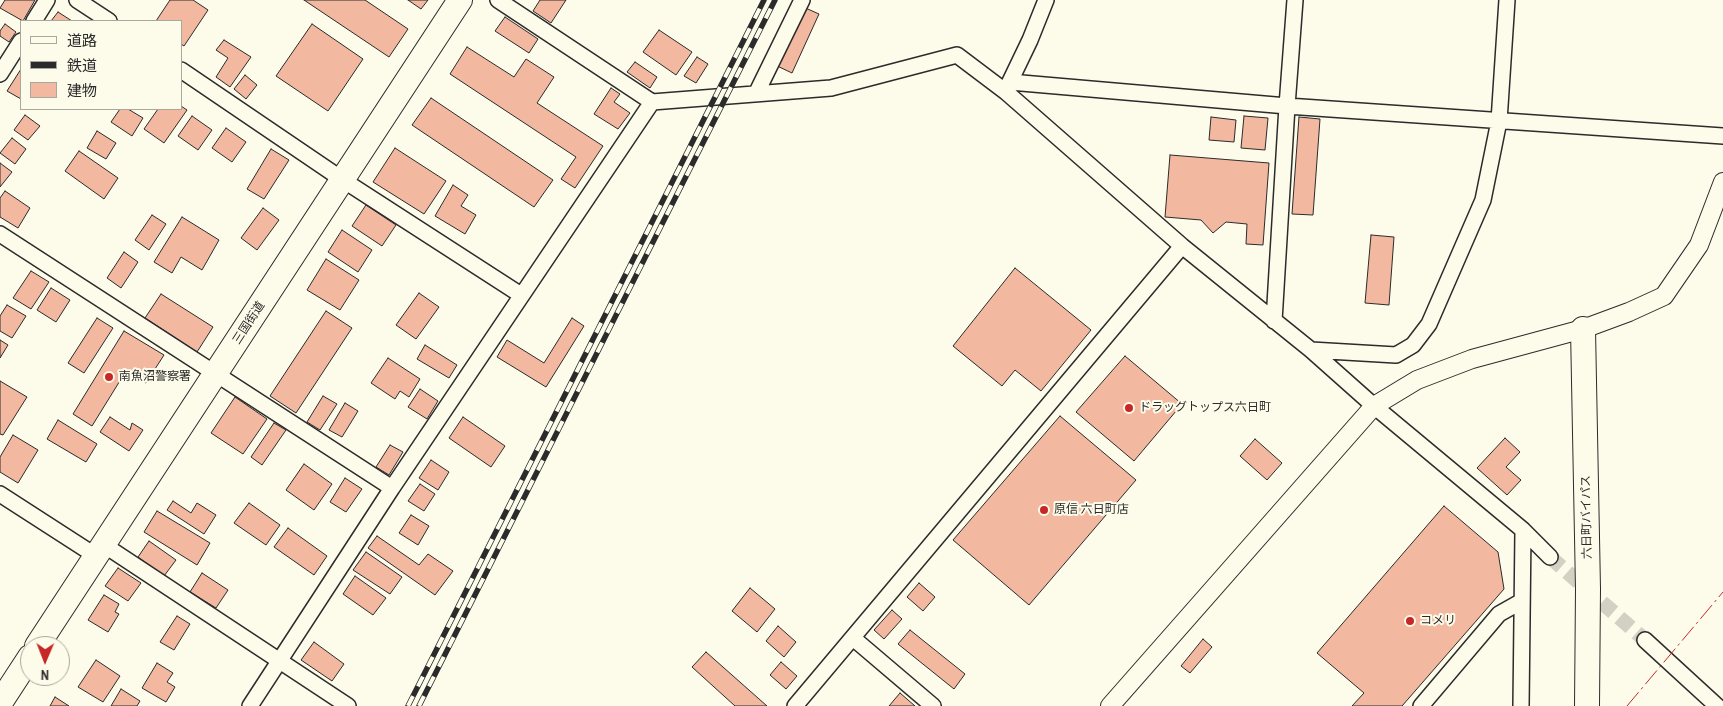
<!DOCTYPE html>
<meta charset="utf-8">
<style>
body{margin:0}
#map{position:relative;width:1723px;height:706px;overflow:hidden;background:#fdfbea;font-family:"Archivo Narrow","Noto Sans JP",sans-serif}
canvas{display:block}
.legend{position:absolute;left:20px;top:20px;width:162px;height:90px;box-sizing:border-box;background:#fdfbea;border:1px solid #a9a89e;margin:0;padding:6px 9px;list-style:none;font-size:15px;color:#2b2b2b}
.legend li{display:flex;align-items:center;gap:10px;height:25px}
.legend b{width:25px;border:1px solid #a9a89e}
.north{position:absolute;left:20px;top:636px;width:50px;height:50px;box-sizing:border-box;background:#fdfbea;border:1px solid #a9a89e;border-radius:50%;rotate:181deg;font-size:14px;font-weight:700;line-height:20px;text-align:center;color:#2b2b2b}
.north::after{content:'';display:block;margin:auto;width:18px;height:22px;background:#c62828;clip-path:polygon(50% 0,100% 100%,50% 72%,0 100%)}
</style>
<div id="map">
<canvas width="1723" height="706"></canvas>
<ul class="legend">
<li><b style="height:6px;background:#fdfbea"></b>道路</li>
<li><b style="height:6px;background:#2b2b2b"></b>鉄道</li>
<li><b style="height:14px;background:#f2b8a0"></b>建物</li>
</ul>
<div class="north">N</div>
</div>
<script>
const ctx = document.querySelector('canvas').getContext('2d');
ctx.lineJoin = 'round';
function paint(path, color) { ctx.fillStyle = color; ctx.fill(path, 'evenodd'); }
const toPath = rows => new Path2D(rows.map(r => 'M' + r).join(''));
function strokePath(path, color, width, dash) { ctx.strokeStyle = color; ctx.lineWidth = width; ctx.lineCap = dash ? 'butt' : 'round'; ctx.setLineDash(dash || []); ctx.stroke(path); }
function drawText(font, color, halo, rows, align = 'center') {
  ctx.font = font + ' "Archivo Narrow","Noto Sans JP",sans-serif'; ctx.lineWidth = 4; ctx.setLineDash([]); ctx.textBaseline = 'middle'; ctx.strokeStyle = halo; ctx.fillStyle = color; for (const [text, x, y, turn = 0] of rows) {
    ctx.save(); ctx.translate(x, y); ctx.rotate((+turn || 0) * Math.PI / 180); ctx.textAlign = isNaN(turn) ? turn : align; if (halo) ctx.strokeText(text, 0, 0); ctx.fillText(text, 0, 0); ctx.restore();
  }
}
const building = toPath([
 [5,0,35,0,23,21,0,8,5,0],
 [170,0,193,0,208,10,184,46,181,44,181,21,156,21,170,0],
 [304,0,365,0,408,29,389,57,304,0],
 [408,0,428,0,421,9,408,0],
 [540,0,566,0,551,23,533,11,540,0],
 [801,6,819,14,792,73,773,64,801,6],
 [58,12,72,21,51,21,58,12],
 [505,17,538,39,529,53,495,31,505,17],
 [5,24,16,32,9,42,0,36,0,31,5,24],
 [312,24,363,59,328,111,276,76,312,24],
 [659,30,692,52,676,75,643,52,659,30],
 [224,40,251,57,230,87,216,77,228,58,216,50,224,40],
 [467,47,514,77,526,59,554,77,537,103,603,146,575,188,561,179,576,157,450,74,467,47],
 [697,57,708,64,696,83,684,76,697,57],
 [635,62,657,77,650,88,627,72,635,62],
 [21,69,21,99,7,91,21,69],
 [245,75,257,85,246,99,234,89,245,75],
 [611,88,620,94,614,102,630,113,618,129,594,114,611,88],
 [431,98,553,180,534,207,412,125,431,98],
 [181,106,187,110,164,143,144,129,158,109,181,109,181,106],
 [120,109,128,109,143,118,132,136,111,122,120,109],
 [25,115,40,126,28,140,14,130,25,115],
 [192,116,212,130,198,150,178,136,192,116],
 [1244,116,1268,118,1265,150,1241,148,1244,116],
 [1211,117,1236,120,1234,142,1209,140,1211,117],
 [1299,117,1320,119,1313,215,1292,214,1299,117],
 [226,128,246,142,232,162,212,148,226,128],
 [97,131,116,143,106,159,87,148,97,131],
 [12,138,26,149,15,164,0,153,12,138],
 [395,148,446,181,424,214,373,182,395,148],
 [271,149,289,160,264,199,247,189,271,149],
 [79,151,118,178,104,199,65,171,79,151],
 [1170,155,1269,163,1263,245,1246,244,1247,224,1226,222,1213,233,1201,220,1165,217,1170,155],
 [0,163,12,172,0,187,0,163],
 [453,185,468,195,461,206,476,215,465,234,435,216,453,185],
 [5,191,30,208,18,228,0,217,0,198,5,191],
 [366,205,396,225,382,246,352,226,366,205],
 [263,208,279,220,257,250,241,238,263,208],
 [152,215,166,224,149,250,135,240,152,215],
 [182,217,219,240,202,270,181,257,172,273,154,262,182,217],
 [342,230,372,250,358,272,328,252,342,230],
 [1371,235,1394,237,1389,305,1365,303,1371,235],
 [124,252,138,262,121,288,107,278,124,252],
 [326,259,359,280,340,310,307,290,326,259],
 [1015,268,1091,330,1041,391,1015,370,1002,386,953,346,1015,268],
 [31,271,49,282,31,309,13,298,31,271],
 [51,288,70,300,56,322,37,310,51,288],
 [419,293,439,307,416,339,396,325,419,293],
 [161,294,213,327,197,352,145,318,161,294],
 [7,305,26,316,12,338,0,331,0,316,7,305],
 [326,311,352,328,296,413,270,396,326,311],
 [97,318,113,328,84,373,68,363,97,318],
 [572,318,584,326,546,387,497,357,507,340,544,363,572,318],
 [124,331,164,355,146,383,126,371,92,426,73,414,124,331],
 [0,340,8,345,0,358,0,340],
 [425,345,457,365,449,378,417,359,425,345],
 [1125,356,1182,404,1134,461,1076,412,1125,356],
 [388,358,420,379,409,397,400,391,395,399,371,383,388,358],
 [0,381,27,397,3,435,0,434,0,381],
 [420,389,438,401,427,419,408,407,420,389],
 [323,396,337,404,320,430,307,422,323,396],
 [235,397,267,419,243,454,211,433,235,397],
 [345,403,358,411,342,437,329,430,345,403],
 [1060,416,1136,480,1029,605,953,540,1060,416],
 [110,417,130,430,132,423,143,430,129,451,100,432,110,417],
 [463,417,505,446,491,467,449,438,463,417],
 [58,420,97,444,86,462,47,439,58,420],
 [274,423,286,430,262,465,251,457,274,423],
 [13,435,38,450,18,483,0,472,0,457,13,435],
 [1505,438,1520,452,1506,467,1521,480,1507,495,1477,468,1505,438],
 [1255,439,1282,463,1267,480,1240,456,1255,439],
 [390,445,403,452,389,475,376,467,390,445],
 [431,460,449,472,438,490,419,478,431,460],
 [304,464,332,484,314,510,286,490,304,464],
 [345,478,362,489,346,512,330,502,345,478],
 [420,484,435,494,424,511,408,501,420,484],
 [173,501,191,513,197,503,216,515,204,534,167,510,173,501],
 [249,503,280,525,266,545,234,523,249,503],
 [1444,506,1498,552,1504,589,1402,706,1352,706,1364,693,1317,653,1444,506],
 [157,511,210,543,197,565,144,532,157,511],
 [411,515,429,526,418,545,399,533,411,515],
 [288,528,327,556,314,575,274,547,288,528],
 [377,536,419,565,428,554,453,571,435,595,368,548,377,536],
 [149,541,176,560,164,576,138,557,149,541],
 [366,552,402,577,390,594,353,570,366,552],
 [118,568,141,583,128,601,105,586,118,568],
 [202,573,228,590,216,608,190,592,202,573],
 [355,576,386,598,373,615,343,594,355,576],
 [919,583,935,597,923,611,907,597,919,583],
 [750,588,775,609,757,632,732,611,750,588],
 [104,595,119,604,115,612,119,614,108,632,88,620,104,595],
 [892,610,902,619,884,639,874,630,892,610],
 [177,616,190,624,174,650,160,642,177,616],
 [778,626,796,642,784,657,766,641,778,626],
 [910,630,965,674,954,689,898,644,910,630],
 [1203,639,1212,647,1190,673,1181,666,1203,639],
 [314,642,344,664,332,681,301,660,314,642],
 [706,652,767,706,735,706,692,667,706,652],
 [96,660,120,676,103,702,78,687,96,660],
 [781,662,797,676,786,689,770,675,781,662],
 [157,663,173,673,167,682,175,687,166,702,142,688,157,663],
 [121,689,140,701,137,706,111,706,121,689],
 [900,693,915,706,889,706,900,693],
 [55,697,69,706,50,706,55,697]
]);
const minorTunnel = toPath([
 [1550,557,1645,640]
]);
const minor = toPath([
 [77,0,109,21],
 [498,0,652,102,831,88,957,55,1006,92,1182,246,1311,350,1374,406,1523,530,1550,557],
 [34,21,47,0],
 [181,70,343,180,521,295],
 [0,74,21,41],
 [1010,82,1287,106,1723,136],
 [1006,90,1030,40,1046,0],
 [756,94,802,0],
 [0,234,392,488,250,706],
 [1274,321,1287,106,1295,0],
 [1311,350,1396,355,1413,345,1429,324,1483,200,1499,121,1507,0],
 [392,488,652,102],
 [0,494,96,556],
 [104,545,348,706],
 [853,638,933,706],
 [1645,640,1717,706],
 [795,706,1182,246],
 [1421,706,1499,614,1522,601],
 [1521,706,1523,530]
]);
const tertiary = toPath([
 [1110,706,1374,406,1417,380,1472,359,1583,329,1629,312,1664,296,1699,245,1723,182]
]);
const trunk = toPath([
 [1583,329,1588,589,1587,706],
 [37,646,460,0],
 [0,703,30,657]
]);
const rail = toPath([
 [408,706,764,0],
 [419,706,775,0]
]);
const power = toPath([
 [1627,706,1723,592]
]);
const markers = [
 [109,377,5,"#c62828"],
 [1129,408,5,"#c62828"],
 [1044,510,5,"#c62828"],
 [1410,621,5,"#c62828"]
];
const streetNames = [
 ["三国街道",249,323,-57],
 ["六日町バイパス",1587,517,-91]
];
const poiNames = [
 ["南魚沼警察署",119,377],
 ["ドラッグトップス六日町",1139,408],
 ["原信 六日町店",1054,510],
 ["コメリ",1420,621]
];
paint(building, '#f2b8a0');
strokePath(building, '#2b2b2b', 1);
strokePath(minorTunnel, '#d3d1c4', 15, [15, 8]);
strokePath(minor, '#2b2b2b', 18);
strokePath(tertiary, '#2b2b2b', 20);
strokePath(trunk, '#2b2b2b', 26);
strokePath(minor, '#fdfbea', 15);
strokePath(tertiary, '#fdfbea', 18);
strokePath(trunk, '#fdfbea', 24);
strokePath(rail, '#2b2b2b', 5.5);
strokePath(rail, '#fdfbea', 4, [11]);
strokePath(power, '#c62828', 1, [18, 4, 2.5, 4]);
for (const [x, y, r, color] of markers) { const dot = new Path2D(); dot.arc(x, y, r, 0, 2 * Math.PI); ctx.fillStyle = color; ctx.fill(dot); strokePath(dot, '#fdfbea', 2); }
drawText('12px', '#2b2b2b', '#fdfbea', streetNames);
drawText('12px', '#2b2b2b', '#fdfbea', poiNames, 'left');
</script>
